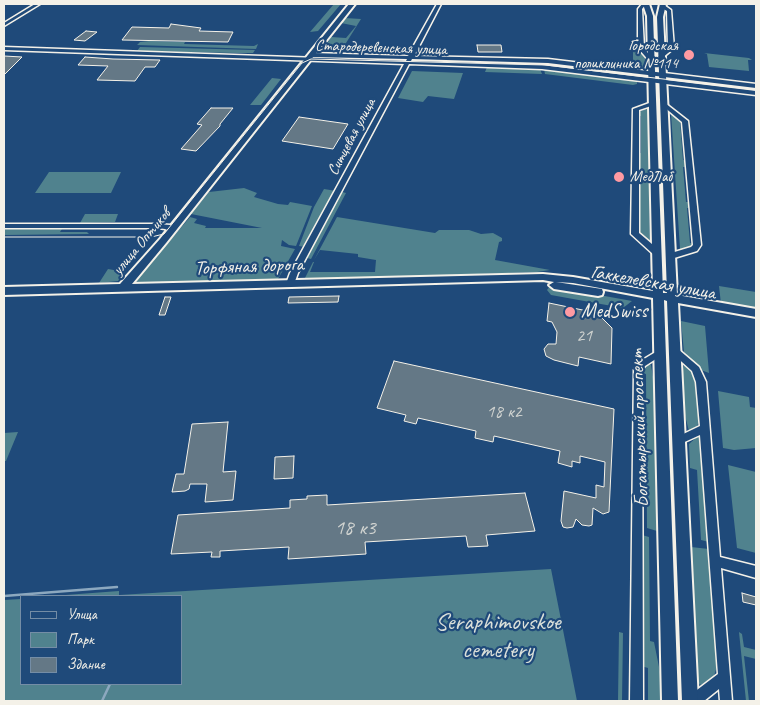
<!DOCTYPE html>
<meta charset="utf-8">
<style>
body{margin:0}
#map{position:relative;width:760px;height:705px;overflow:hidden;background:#1f4a7a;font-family:Caveat,sans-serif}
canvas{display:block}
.frame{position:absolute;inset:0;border:5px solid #f4f1e8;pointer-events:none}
.legend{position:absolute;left:20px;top:595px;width:162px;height:90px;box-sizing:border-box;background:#1f4a7a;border:1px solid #748da6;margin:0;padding:6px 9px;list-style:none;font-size:15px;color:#f4f1e8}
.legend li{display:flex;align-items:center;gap:10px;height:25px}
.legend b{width:25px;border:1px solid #748da6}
</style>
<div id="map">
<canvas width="760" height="705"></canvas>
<div class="frame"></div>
<ul class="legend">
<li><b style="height:6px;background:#1f4a7a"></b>Улица</li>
<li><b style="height:14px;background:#50828e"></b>Парк</li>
<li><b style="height:14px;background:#647886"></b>Здание</li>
</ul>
</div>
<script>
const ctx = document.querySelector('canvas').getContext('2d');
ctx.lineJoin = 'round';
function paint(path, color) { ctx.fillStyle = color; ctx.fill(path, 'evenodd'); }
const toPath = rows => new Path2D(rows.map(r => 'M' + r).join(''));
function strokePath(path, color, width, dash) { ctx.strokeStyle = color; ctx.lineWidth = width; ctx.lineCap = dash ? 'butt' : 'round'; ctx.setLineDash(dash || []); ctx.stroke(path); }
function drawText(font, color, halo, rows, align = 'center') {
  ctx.font = font + ' Caveat,sans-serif'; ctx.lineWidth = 4.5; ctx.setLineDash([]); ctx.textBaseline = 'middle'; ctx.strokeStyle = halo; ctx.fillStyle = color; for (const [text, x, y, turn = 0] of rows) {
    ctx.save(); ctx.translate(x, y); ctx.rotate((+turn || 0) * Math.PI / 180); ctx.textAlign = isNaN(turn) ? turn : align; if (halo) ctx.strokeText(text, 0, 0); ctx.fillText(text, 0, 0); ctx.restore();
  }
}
const green = toPath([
 [334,4,341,4,318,31,310,32],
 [345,18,361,19,341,51,323,51,331,37,346,38,356,26,341,23],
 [633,40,637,40,638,47,645,56,646,68,633,66],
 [149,41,185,42,184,44,254,46,258,44,256,49,137,45,140,42],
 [140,47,255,50,253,53,236,53,137,51],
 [704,53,749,58,752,60,748,60,749,71,709,67,707,54],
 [487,67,540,69,542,74,485,72],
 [544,69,637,80,637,84,633,85,545,74],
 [412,71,463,73,454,99,428,96,423,102,398,98],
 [272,78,281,79,261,105,250,105],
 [646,109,648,110,650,240,648,241,639,235,637,229,640,229,640,204,637,203,637,194,640,194,640,160,638,159,638,153,641,153,641,116,638,116,639,112],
 [671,113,683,121,680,121,683,160,687,161,687,167,683,167,686,202,690,202,691,208,687,208,690,243,695,244,694,246,683,250,680,249],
 [49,172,121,172,111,193,35,193],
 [244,188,257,193,254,197,278,204,288,205,290,202,312,206,296,246,289,245,282,240,281,246,295,249,278,279,137,283,137,279,190,217,197,219,194,223,206,226,205,228,262,228,191,214,209,192],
 [324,189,336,191,305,247,299,246,314,207],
 [342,192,346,193,311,259,307,258],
 [85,214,118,214,115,222,80,223],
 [337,217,435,233,439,230,469,230,481,234,493,233,502,238,502,241,499,242,495,260,550,270,537,272,304,280,313,262,314,262,310,272,375,272,376,260,358,257,358,254,320,250,314,260],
 [4,229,62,229,60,232,87,232,89,234,4,235],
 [108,269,125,272,118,281,99,283],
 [550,286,632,301,623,308,551,295,547,290],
 [719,286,756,292,756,310,721,304],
 [681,321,705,326,709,373,701,370,684,352],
 [684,363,696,374,700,420,697,426,689,431,683,408,681,386],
 [649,364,651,365,655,389,657,531,647,528,646,374,641,373,643,368],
 [718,391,749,397,750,407,756,408,756,448,734,450,723,448],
 [18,432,6,461,4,461,4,433],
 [698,436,701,437,709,542,701,540,697,470,690,468,689,444],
 [728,465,756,472,756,553,737,548],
 [642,535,649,537,650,641,654,642,660,672,661,701,648,701,648,668,641,666],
 [691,547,709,549,718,663,714,676,701,685,698,683],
 [551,569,577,701,4,701,4,600,21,599,21,684,181,684,181,596,52,596,119,591,119,595],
 [619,632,623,633,622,701,618,701],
 [739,632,742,634,744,647,756,650,756,659,744,656,749,701,746,701]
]);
const stream = toPath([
 [4,596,117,587],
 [102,701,110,684]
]);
const building = toPath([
 [171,24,201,28,199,31,233,32,228,42,122,40,132,27,169,28,171,24],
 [86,31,97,32,85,41,74,40,86,31],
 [477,45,501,45,502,52,478,52,477,45],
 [4,56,22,57,4,75,4,56],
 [85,57,113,59,160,60,155,67,145,67,135,81,97,80,108,66,78,65,85,57],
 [211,108,233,108,220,124,220,126,196,151,181,149,202,125,197,124,211,108],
 [299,117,348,124,333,149,282,141,299,117],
 [339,296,338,302,288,303,289,297,339,296],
 [165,297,171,297,165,315,159,315,165,297],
 [549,303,597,313,612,328,611,364,579,357,578,366,554,360,546,356,544,349,548,344,556,344,557,332,552,322,547,321,549,303],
 [394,361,614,409,609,512,603,514,593,508,592,525,589,526,582,525,576,519,573,527,567,528,563,527,561,521,564,491,596,498,596,485,604,487,605,462,580,456,580,463,572,461,572,467,558,463,560,451,494,436,493,442,475,438,476,431,418,418,416,424,404,421,406,415,377,408,394,361],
 [228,422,223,472,236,471,233,500,205,502,207,484,190,484,189,489,185,491,172,492,176,474,184,474,192,424,228,422],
 [294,456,293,478,274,479,275,457,294,456],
 [525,493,535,531,486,535,488,546,468,547,466,536,365,542,366,554,288,559,289,547,220,551,220,557,211,557,212,552,171,554,178,515,290,508,290,500,307,499,307,496,327,495,327,505,525,493],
 [742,593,756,597,756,605,743,602,742,593]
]);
const minor = toPath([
 [35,4,40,4,4,26,4,23,35,4],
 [437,4,441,4,414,56,548,59,756,84,756,88,548,63,412,59,411,61,542,65,756,91,756,95,542,69,409,64,298,273,294,284,290,287,286,284,290,273,404,64,4,50,4,47,406,61,407,59,313,57,310,55,313,53,408,56,437,4],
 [642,4,646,4,642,9,644,48,654,61,651,63,638,48,638,9,642,4],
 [660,5,664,5,671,10,674,48,661,59,658,57,668,48,667,11,660,7,660,5],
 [652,102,654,103,654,105,639,110,639,233,659,250,660,252,656,254,653,254,631,234,633,109,652,102],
 [665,103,688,121,701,245,697,251,671,259,667,256,668,254,691,247,693,245,682,122,663,106,663,104,665,103],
 [4,224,158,224,170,225,176,230,172,232,165,229,158,228,4,228,4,224],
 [675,348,678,349,699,367,706,382,720,557,756,566,756,578,721,568,732,701,720,701,719,689,704,701,687,701,689,696,718,674,700,435,678,445,675,444,673,441,675,438,700,426,696,382,692,371,672,353,671,351,672,349,675,348],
 [659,350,662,351,663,353,662,355,645,366,642,370,643,701,630,701,634,370,639,362,659,350]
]);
const major = toPath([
 [349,4,355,4,166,243,132,284,543,274,573,277,653,291,647,16,643,4,649,4,653,16,663,293,667,293,657,17,660,4,666,4,663,17,677,295,756,309,756,317,678,303,698,701,682,701,667,301,664,300,678,701,662,701,653,298,573,283,556,282,602,289,603,292,602,295,598,296,554,289,549,285,554,282,543,280,4,295,4,287,120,284,160,239,349,4]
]);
const tram = toPath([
 [4,237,151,237,164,234,302,63,311,59,545,65,756,90]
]);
const markers = [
 [689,55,6,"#ff9aa2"],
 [619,177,6,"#ff9aa2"],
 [570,312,6,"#ff9aa2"]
];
const farPoinames = [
 ["Городская",678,46],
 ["поликлиника №114",678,64],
 ["МедЛаб",630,177,"left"]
];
const farStreetnames = [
 ["Стародеревенская улица",381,48,2],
 ["Ситцевая улица",352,137,-62],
 ["улица Оптиков",142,242,-50]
];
const numberNames = [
 ["21",584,336],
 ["18 к2",504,412]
];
const streetNames = [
 ["Торфяная дорога",249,267,-2],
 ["Гаккелевская улица",653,283,10],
 ["Богатырский проспект",640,428,-92]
];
const poiNames = [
 ["MedSwiss",581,312]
];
const nearNumbernames = [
 ["18 к3",355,528]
];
const nearParknames = [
 ["Seraphimovskoe",498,623],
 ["cemetery",498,651]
];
paint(green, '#50828e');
strokePath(stream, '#8ca8bf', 2.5);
paint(building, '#647886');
strokePath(building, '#f4f1e8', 1);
strokePath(minor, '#f4f1e8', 3);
strokePath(major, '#f4f1e8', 4);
paint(minor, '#1f4a7a');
paint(major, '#1f4a7a');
strokePath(tram, '#f4f1e8', 1);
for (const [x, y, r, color] of markers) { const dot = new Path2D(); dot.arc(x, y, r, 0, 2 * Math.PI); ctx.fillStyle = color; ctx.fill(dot); strokePath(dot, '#1f4a7a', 2); }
drawText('16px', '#f4f1e8', '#1f4a7a', farPoinames, 'right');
drawText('16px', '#f4f1e8', '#1f4a7a', farStreetnames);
drawText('18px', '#d0d3d0', null, numberNames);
drawText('20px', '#f4f1e8', '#1f4a7a', streetNames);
drawText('20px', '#f4f1e8', '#1f4a7a', poiNames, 'left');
drawText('21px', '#d0d3d0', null, nearNumbernames);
drawText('24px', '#dbe0da', '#1f4a7a', nearParknames);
</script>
